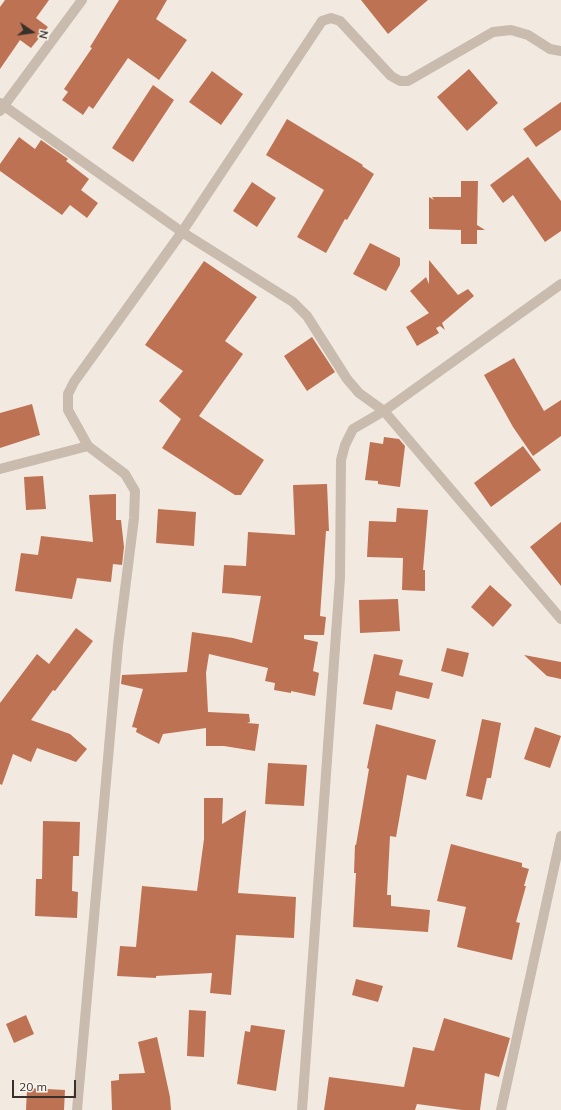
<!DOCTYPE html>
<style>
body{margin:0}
#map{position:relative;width:561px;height:1110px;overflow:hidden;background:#f2eae1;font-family:Mulish,sans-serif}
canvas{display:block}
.north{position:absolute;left:12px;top:12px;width:40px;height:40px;-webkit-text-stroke:3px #f9f4ed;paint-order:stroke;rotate:103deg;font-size:11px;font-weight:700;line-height:16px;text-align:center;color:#38302b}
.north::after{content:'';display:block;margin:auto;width:14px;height:18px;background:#38302b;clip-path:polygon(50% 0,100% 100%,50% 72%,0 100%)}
.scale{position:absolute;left:12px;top:1080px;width:64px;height:18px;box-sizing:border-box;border:2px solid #38302b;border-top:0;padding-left:5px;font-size:12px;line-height:14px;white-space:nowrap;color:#38302b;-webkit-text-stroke:3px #f9f4ed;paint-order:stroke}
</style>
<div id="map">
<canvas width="561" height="1110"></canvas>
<div class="north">N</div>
<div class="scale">20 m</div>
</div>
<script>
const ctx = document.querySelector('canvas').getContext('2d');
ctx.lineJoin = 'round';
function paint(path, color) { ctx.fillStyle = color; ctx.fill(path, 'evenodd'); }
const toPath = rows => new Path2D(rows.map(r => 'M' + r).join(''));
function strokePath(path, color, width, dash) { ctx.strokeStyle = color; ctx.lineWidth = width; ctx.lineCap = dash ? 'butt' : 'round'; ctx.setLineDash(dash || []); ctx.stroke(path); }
const building = toPath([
 [5,0,49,0,36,18,48,27,31,48,20,40,0,69,0,7],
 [119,0,167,0,156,19,187,40,159,80,128,58,93,109,89,106,83,115,62,100,68,92,64,89,92,48,90,47],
 [361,0,428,0,388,34],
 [469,69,498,103,467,131,437,97],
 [212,71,243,94,221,125,189,102],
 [153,85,174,100,133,162,112,148],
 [561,102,561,130,536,147,523,129],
 [287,119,363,165,362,166,374,174,347,220,345,219,326,253,297,237,324,190,266,155],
 [19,137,35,149,41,140,68,159,66,161,89,179,81,190,98,203,87,218,70,205,62,215,0,171,0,164],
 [528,157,561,201,561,231,545,242,513,195,503,203,490,185],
 [461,181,478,181,477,225,485,230,477,230,477,244,461,244,461,230,429,229,429,197,434,200,432,197,461,197],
 [252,182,276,198,257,227,233,211],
 [370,243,400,258,400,265,386,291,353,274],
 [429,260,458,295,468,289,474,296,442,323,445,330,440,326,436,328,439,333,417,346,406,327,429,313,410,291,426,277,429,284],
 [204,261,257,297,225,341,243,354,199,416,264,460,241,495,235,495,162,448,181,419,159,401,183,371,145,345],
 [312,337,335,372,307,391,284,356],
 [514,358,544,411,561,400,561,436,533,456,513,427,484,375],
 [32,404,40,435,0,448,0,413],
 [384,437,399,439,405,446,400,487,378,484,378,481,365,480,370,442,383,444],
 [523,446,541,470,491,507,474,483],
 [43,476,46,509,26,510,24,477],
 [327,484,329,531,326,531,320,616,326,617,324,635,304,635,304,639,318,642,313,671,319,673,315,696,291,691,291,693,274,690,275,683,265,681,268,668,209,654,206,673,208,712,249,714,250,722,247,723,259,724,255,751,224,746,206,746,206,728,163,734,159,744,136,732,137,728,132,727,143,689,121,684,122,675,187,672,192,632,233,638,252,643,261,596,222,593,224,565,246,566,248,532,295,535,293,485],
 [116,494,116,520,121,520,124,547,122,565,113,564,111,582,77,578,72,599,15,591,21,553,38,555,41,536,93,542,89,495],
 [397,508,428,510,423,570,425,570,425,591,402,590,403,558,367,557,369,521,396,522],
 [158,509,196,512,194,546,156,543],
 [561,522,561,586,530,547],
 [490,585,512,605,493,627,471,607],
 [398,599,400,631,360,633,359,600],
 [76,628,93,641,55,691,53,690,31,720,70,734,87,749,76,762,37,748,31,762,13,754,2,785,0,784,0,703,37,654,49,664],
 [447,648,469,653,463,677,441,671],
 [374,654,403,660,399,675,433,683,429,699,396,691,392,710,363,704],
 [524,655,561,662,561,679,547,676],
 [482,719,501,723,491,778,487,778,482,800,466,796],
 [376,724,436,740,426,780,407,775,396,837,390,836,387,895,391,895,391,906,430,910,428,932,353,927,356,873,354,873,355,845,356,845,369,769,367,768],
 [535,727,561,736,550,768,524,759],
 [268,763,307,765,304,806,265,804],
 [204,798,223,798,222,824,246,810,238,893,296,897,294,938,236,935,231,995,210,993,212,973,156,976,156,978,117,976,120,946,136,947,142,886,197,891,204,839],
 [43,821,80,822,79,856,73,856,72,891,78,892,77,918,35,916,36,879,42,879],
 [451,844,522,863,522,867,529,869,524,886,526,886,516,922,520,923,512,960,457,947,466,907,437,901],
 [356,979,383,986,378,1002,352,995],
 [189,1010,206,1011,204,1057,187,1056],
 [26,1015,34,1034,14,1043,6,1024],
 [444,1018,510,1038,499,1077,485,1073,480,1110,462,1110,417,1104,415,1110,324,1110,329,1077,404,1087,413,1047,434,1051],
 [251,1025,285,1030,276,1091,237,1084,245,1031,250,1032],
 [157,1037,170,1097,171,1110,112,1110,111,1081,119,1080,119,1074,145,1073,138,1042],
 [27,1088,65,1090,64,1110,26,1110]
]);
const street = toPath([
 [0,103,182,232,293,302,307,316,347,379,359,393,384,411,561,619],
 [0,111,82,0],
 [0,469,88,446],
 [77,1110,118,645,134,518,135,491,125,474,88,446,68,410,68,394,74,382,182,232,322,21,331,18,340,21,391,76,400,81,408,81,493,32,511,30,528,35,550,49,561,51],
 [302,1110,340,578,341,460,345,445,353,429,384,411,561,284],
 [501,1110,561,836]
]);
paint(building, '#bd7253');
strokePath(street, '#c9bbad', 10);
</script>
